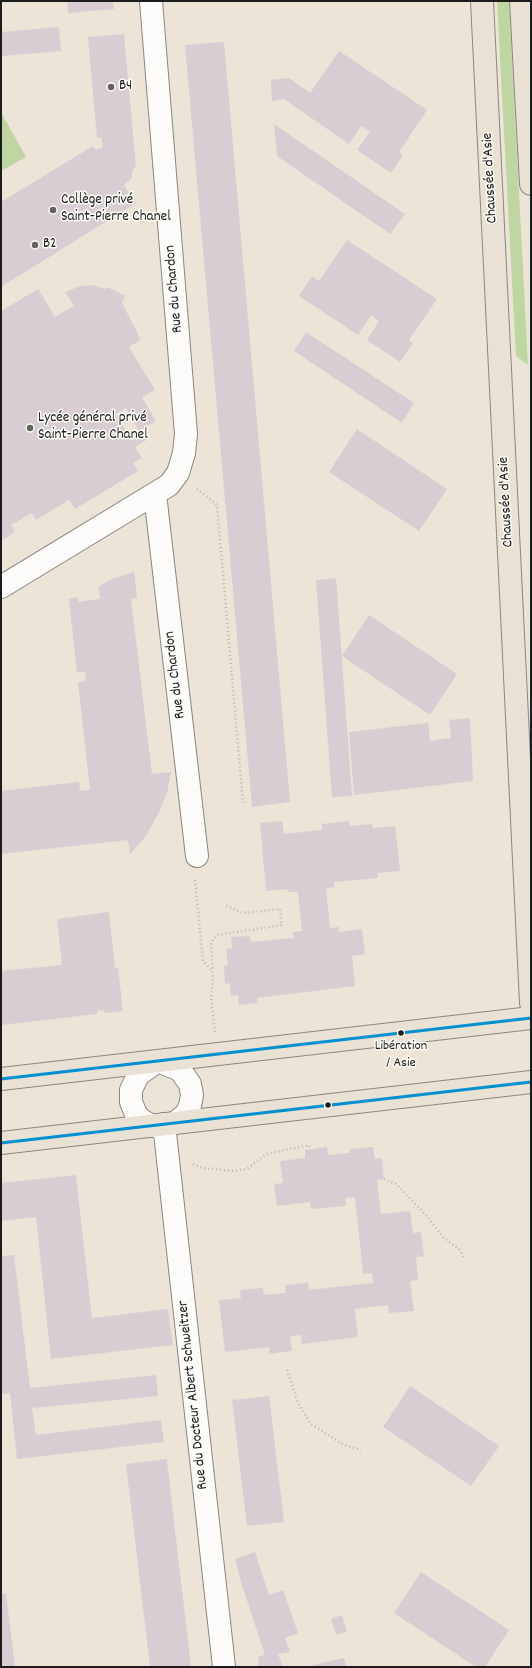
<!DOCTYPE html>
<meta charset="utf-8">
<style>
body{margin:0}
#map{position:relative;width:532px;height:1668px;overflow:hidden;background:#ebe4d7;font-family:Dekko,sans-serif}
canvas{display:block}
.frame{position:absolute;inset:0;border:2px solid #1c1c1c;pointer-events:none}
</style>
<div id="map">
<canvas width="532" height="1668"></canvas>
<div class="frame"></div>
</div>
<script>
const ctx = document.querySelector('canvas').getContext('2d');
ctx.lineJoin = 'round';
function paint(path, color) { ctx.fillStyle = color; ctx.fill(path, 'evenodd'); }
const toPath = rows => new Path2D(rows.map(r => 'M' + r).join(''));
function strokePath(path, color, width, dash) { ctx.strokeStyle = color; ctx.lineWidth = width; ctx.lineCap = dash ? 'butt' : 'round'; ctx.setLineDash(dash || []); ctx.stroke(path); }
function drawText(font, color, halo, rows, align = 'center') {
  ctx.font = font + ' Dekko,sans-serif'; ctx.lineWidth = 3; ctx.setLineDash([]); ctx.textBaseline = 'middle'; ctx.strokeStyle = halo; ctx.fillStyle = color; for (const [text, x, y, turn = 0] of rows) {
    ctx.save(); ctx.translate(x, y); ctx.rotate((+turn || 0) * Math.PI / 180); ctx.textAlign = isNaN(turn) ? turn : align; if (halo) ctx.strokeText(text, 0, 0); ctx.fillText(text, 0, 0); ctx.restore();
  }
}
const green = toPath([
 [497,1,509,1,528,365,516,356],
 [1,112,26,157,1,171]
]);
const building = toPath([
 [67,1,113,1,114,9,68,13],
 [59,27,61,51,1,56,1,32],
 [124,34,136,166,132,171,132,178,124,185,136,203,1,287,1,202,93,146,96,150,103,147,101,137,97,138,88,37],
 [224,42,290,802,252,807,185,45],
 [339,51,427,110,399,152,403,155,391,173,357,150,370,132,361,126,349,144,284,99,272,101,271,80,289,78,310,93],
 [274,124,405,214,390,234,277,156],
 [347,240,437,299,409,340,413,343,400,362,367,340,379,321,371,315,358,335,299,296,312,276,319,281],
 [93,285,105,289,108,287,125,296,122,303,141,340,129,347,155,390,142,397,156,421,139,431,126,408,116,414,131,440,144,432,148,439,135,447,142,458,133,463,138,471,75,509,69,500,36,520,32,513,11,525,15,532,1,541,1,311,38,289,55,317,74,306,65,292,81,286],
 [306,332,414,403,402,423,294,351],
 [357,429,447,489,419,531,329,472],
 [134,572,137,598,131,599,152,774,171,772,167,793,159,812,146,836,130,854,128,840,1,854,1,791,79,782,80,791,90,790,78,682,86,681,85,672,77,672,69,599,78,597,79,602,100,599,99,587,109,580],
 [336,578,352,796,332,797,316,580],
 [369,615,457,674,430,715,342,656],
 [470,718,473,781,354,795,349,732,428,723,430,741,451,738,449,720],
 [282,821,284,834,322,830,322,824,349,821,350,826,372,824,373,828,395,826,400,871,377,873,378,878,334,882,335,887,326,888,330,928,339,927,339,932,362,929,365,954,352,956,355,986,257,998,258,1003,239,1005,238,995,231,996,230,983,225,984,224,965,228,965,226,949,232,948,231,937,250,936,251,942,294,938,293,932,302,931,298,892,289,892,288,889,266,891,260,823],
 [109,912,115,968,118,968,123,1011,104,1013,104,1010,97,1011,97,1014,1,1025,1,971,62,965,57,919],
 [327,1147,328,1155,350,1153,350,1149,373,1147,375,1159,382,1158,384,1179,377,1180,381,1214,410,1211,413,1233,421,1232,424,1256,416,1257,418,1280,410,1281,414,1311,389,1313,388,1305,355,1309,358,1337,302,1344,301,1335,290,1336,292,1351,269,1354,269,1347,225,1352,219,1300,241,1298,240,1290,263,1288,264,1295,286,1293,285,1285,308,1283,309,1290,373,1283,372,1273,363,1274,355,1197,345,1198,346,1206,311,1209,310,1202,277,1206,274,1184,283,1183,280,1161,305,1158,305,1150],
 [76,1175,92,1318,168,1309,173,1345,51,1359,36,1217,1,1221,1,1183],
 [14,1255,30,1388,156,1375,158,1396,32,1408,36,1435,161,1420,164,1442,17,1459,10,1393,1,1394,1,1256],
 [410,1386,499,1446,471,1486,383,1427],
 [269,1396,284,1522,247,1526,232,1400],
 [167,1459,167,1461,191,1667,150,1667,126,1464],
 [255,1552,269,1595,283,1590,298,1633,285,1638,290,1652,278,1654,283,1667,259,1667,258,1657,265,1655,241,1582,235,1559],
 [421,1572,509,1630,485,1667,476,1667,394,1613],
 [6,1593,15,1667,1,1667,1,1594],
 [342,1615,347,1631,336,1635,331,1619],
 [344,1658,346,1667,309,1667,309,1666]
]);
const path = toPath([
 [197,489,217,505,243,803],
 [195,880,203,961,211,970],
 [215,1032,211,998,213,982,211,942,217,935,282,925,280,909,243,913,225,905],
 [193,1164,203,1168,232,1171,247,1169,266,1154,309,1145,310,1149],
 [384,1179,396,1184,424,1213,443,1237,460,1250,464,1258],
 [287,1370,298,1403,311,1424,344,1445,361,1450]
]);
const minor = toPath([
 [155,494,197,856],
 [1,587,169,485,178,473,184,453,186,434,151,1],
 [164,1124,224,1667],
 [152,1126,140,1119,136,1114,131,1102,131,1090,138,1075,158,1061,180,1070,190,1084,192,1095,190,1106,186,1114,175,1123]
]);
const major = toPath([
 [482,1,531,1003],
 [521,1,531,184],
 [1,1079,531,1018],
 [1,1143,531,1082]
]);
const bus1 = toPath([
 [1,1079,531,1018],
 [1,1143,531,1082]
]);
const markers = [
 [111,87,4,"#64625d"],
 [53,210,4,"#64625d"],
 [35,245,4,"#64625d"],
 [30,428,4,"#64625d"],
 [401,1033,3.5,"#1c1c1c"],
 [328,1105,3.5,"#1c1c1c"]
];
const busNames = [
 ["Libération",401,1047],
 ["/ Asie",401,1064]
];
const poiNames = [
 ["B4",119,87],
 ["Collège privé",61,201],
 ["Saint-Pierre Chanel",61,218],
 ["B2",43,245],
 ["Lycée général privé",38,419],
 ["Saint-Pierre Chanel",38,436]
];
const streetNames = [
 ["Chaussée d'Asie",491,178,-93],
 ["Rue du Chardon",175,289,-95],
 ["Chaussée d'Asie",507,502,-93],
 ["Rue du Chardon",176,675,-97],
 ["Rue du Docteur Albert Schweitzer",194,1395,-96]
];
paint(green, '#bfd6a3');
paint(building, '#d9cdd4');
strokePath(minor, '#8a8680', 24);
strokePath(major, '#8a8680', 24);
strokePath(path, '#b9b8b6', 2.5, [1, 3]);
strokePath(minor, '#fcfbf9', 22);
strokePath(major, '#e8e1d4', 22);
strokePath(bus1, '#008fd0', 3);
for (const [x, y, r, color] of markers) { const dot = new Path2D(); dot.arc(x, y, r, 0, 2 * Math.PI); ctx.fillStyle = color; ctx.fill(dot); strokePath(dot, '#fdfcf7', 1.5); }
drawText('14px', '#1c1c1c', '#fdfcf7', busNames);
drawText('15px', '#1c1c1c', '#fdfcf7', poiNames, 'left');
drawText('15px', '#1c1c1c', '#fdfcf7', streetNames);
</script>
